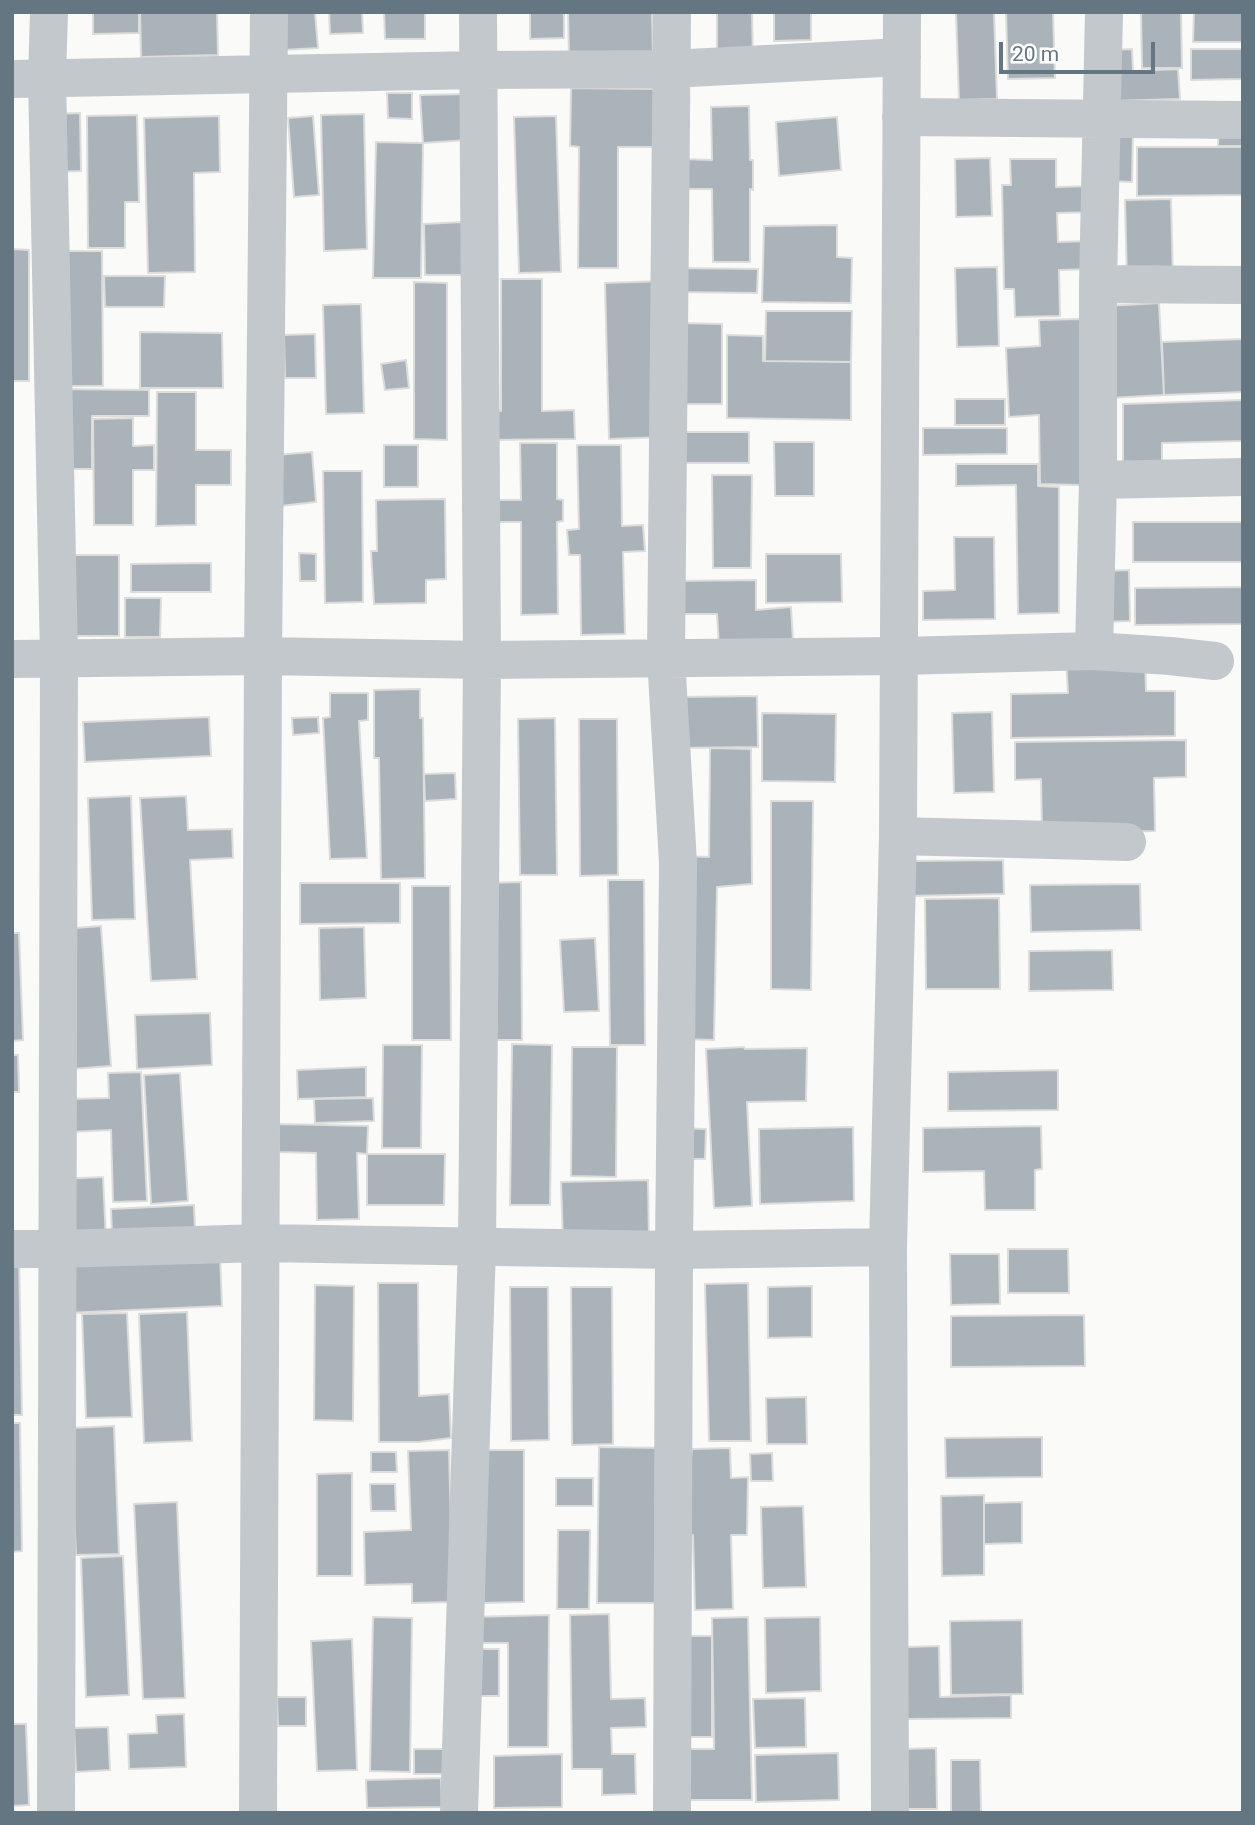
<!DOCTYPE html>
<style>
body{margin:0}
#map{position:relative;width:1255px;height:1825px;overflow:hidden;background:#fafaf8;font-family:Roboto,sans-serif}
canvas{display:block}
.frame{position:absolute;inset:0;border:14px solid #657683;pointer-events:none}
.scale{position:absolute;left:999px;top:42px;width:156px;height:32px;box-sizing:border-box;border:4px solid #657683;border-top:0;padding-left:9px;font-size:21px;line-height:24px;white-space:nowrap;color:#657683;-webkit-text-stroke:5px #fff;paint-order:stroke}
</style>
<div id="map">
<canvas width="1255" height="1825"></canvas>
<div class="frame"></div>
<div class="scale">20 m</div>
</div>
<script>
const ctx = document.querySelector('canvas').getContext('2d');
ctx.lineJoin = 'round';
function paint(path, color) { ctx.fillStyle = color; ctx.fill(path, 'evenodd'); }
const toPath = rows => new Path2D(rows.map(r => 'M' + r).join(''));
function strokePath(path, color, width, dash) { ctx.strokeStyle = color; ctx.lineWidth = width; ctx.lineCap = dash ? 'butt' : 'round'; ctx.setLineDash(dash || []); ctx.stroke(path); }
const building = toPath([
 [93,12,139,12,139,33,93,34,93,12],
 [140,12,217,12,218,55,141,57,140,12],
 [280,12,315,12,318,48,282,50,280,12],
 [329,12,362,12,363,33,330,34,329,12],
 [384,12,425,12,425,39,385,39,384,12],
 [530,12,564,12,564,38,530,39,530,12],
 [568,12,652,12,653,56,569,57,568,12],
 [717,12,752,12,753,59,717,59,717,12],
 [774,12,811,12,811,40,774,41,774,12],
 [956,12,994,12,997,99,959,100,956,12],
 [1006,12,1053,12,1055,78,1008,79,1006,12],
 [1141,12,1181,12,1182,68,1142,68,1141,12],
 [1194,12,1243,12,1243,42,1193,42,1194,12],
 [1132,49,1133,71,1178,69,1180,99,1112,101,1111,50,1132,49],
 [1191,49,1243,49,1243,79,1191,80,1191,49],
 [571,88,655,89,655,147,618,147,618,268,578,268,579,147,570,146,571,88],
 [387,93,412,93,412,119,388,118,387,93],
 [467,94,469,140,423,143,420,95,467,94],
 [749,106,750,160,753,160,753,190,750,189,750,262,713,262,712,189,681,189,681,159,712,160,711,107,749,106],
 [80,113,81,171,52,172,51,114,80,113],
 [364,114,367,249,324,251,321,115,364,114],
 [137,115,139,202,125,202,125,248,88,248,87,116,137,115],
 [219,116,220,172,194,173,195,272,148,273,144,118,219,116],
 [313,116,319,195,294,197,288,118,313,116],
 [556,116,561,272,519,273,514,117,556,116],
 [837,117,841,170,779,176,776,122,837,117],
 [1243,121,1243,146,1218,146,1219,122,1243,121],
 [1111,130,1133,130,1132,182,1110,181,1111,130],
 [376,142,423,143,421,278,373,278,376,142],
 [1137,147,1243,147,1243,195,1137,196,1137,147],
 [990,158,992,216,956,217,955,159,990,158],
 [1010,159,1056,159,1056,187,1096,186,1097,212,1057,213,1058,242,1091,241,1091,269,1059,270,1060,316,1015,317,1014,289,1004,289,1002,185,1011,185,1010,159],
 [1171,199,1173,279,1127,280,1125,200,1171,199],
 [462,222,463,275,425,275,424,224,462,222],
 [837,225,837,257,852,258,851,303,762,302,764,226,837,225],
 [12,249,29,250,29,381,12,381,12,249],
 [61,251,102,251,103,386,61,386,61,251],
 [997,267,999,346,957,347,955,268,997,267],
 [675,268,758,269,757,293,675,292,675,268],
 [104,276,165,276,164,307,105,307,104,276],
 [501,279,542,279,542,411,574,410,575,439,491,440,491,411,501,411,501,279],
 [663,281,667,437,609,439,605,283,663,281],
 [414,282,447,283,447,440,414,439,414,282],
 [1159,303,1164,395,1110,398,1106,306,1159,303],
 [361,304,364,413,326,414,323,305,361,304],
 [766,311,852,311,851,362,765,361,766,311],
 [1081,319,1080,485,1040,484,1039,415,1009,417,1006,348,1040,346,1039,320,1081,319],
 [677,323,722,324,722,404,678,404,677,323],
 [140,332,222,333,223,388,140,388,140,332],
 [315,334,316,378,285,378,284,335,315,334],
 [727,335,763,336,763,361,851,362,851,420,727,418,727,335],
 [1243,339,1243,392,1164,395,1162,342,1243,339],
 [406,360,409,388,385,390,381,364,406,360],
 [56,389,149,390,149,416,92,416,92,469,56,469,56,389],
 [157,392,196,392,196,450,231,450,231,485,196,485,196,525,156,526,157,392],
 [955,399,1005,399,1005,425,955,425,955,399],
 [1243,400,1243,441,1162,443,1162,470,1123,469,1123,404,1243,400],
 [133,418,133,446,154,445,154,470,133,470,133,525,94,525,93,419,133,418],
 [923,428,1007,428,1007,454,923,455,923,428],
 [674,432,749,432,749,463,674,463,674,432],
 [774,442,814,442,814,496,775,496,774,442],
 [520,443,557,443,557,499,563,500,563,521,557,522,558,614,521,615,521,522,496,522,496,500,521,500,520,443],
 [384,445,418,445,418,487,384,487,384,445],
 [577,445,621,445,622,526,643,525,645,551,623,552,625,634,581,635,580,555,569,555,567,530,579,529,577,445],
 [312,452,316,502,280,506,276,455,312,452],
 [956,464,1038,464,1038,486,1059,487,1059,613,1018,614,1016,485,956,486,956,464],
 [323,471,362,471,363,602,325,603,323,471],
 [712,475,752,475,751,568,713,568,712,475],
 [445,499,446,579,426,580,426,603,374,604,371,551,377,551,376,500,445,499],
 [1133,522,1243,522,1243,562,1133,562,1133,522],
 [954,537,994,537,995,619,923,620,923,591,955,590,954,537],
 [299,553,316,554,316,581,300,581,299,553],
 [766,554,841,554,842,602,766,603,766,554],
 [60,555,119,555,119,636,60,636,60,555],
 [211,563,211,592,131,592,131,564,211,563],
 [1129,570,1130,621,1103,622,1103,571,1129,570],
 [756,580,756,610,791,607,793,641,719,645,717,614,673,614,673,581,756,580],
 [1243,587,1243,624,1135,625,1135,588,1243,587],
 [125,598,161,598,160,637,125,637,125,598],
 [1145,657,1146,691,1175,691,1175,736,1011,738,1011,694,1068,693,1066,661,1145,657],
 [420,689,420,718,423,718,425,878,381,879,379,758,374,758,374,690,420,689],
 [330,693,368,693,368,720,359,721,367,858,330,859,323,718,330,717,330,693],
 [757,696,758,747,677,748,676,697,757,696],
 [992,712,994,792,954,793,952,713,992,712],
 [762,713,836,714,835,782,762,781,762,713],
 [209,717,211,756,85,762,83,722,209,717],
 [318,717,319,733,293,735,292,718,318,717],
 [555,718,557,875,520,875,518,719,555,718],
 [579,719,617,719,618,875,580,876,579,719],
 [1186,740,1186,777,1154,778,1155,831,1042,833,1041,779,1015,780,1015,742,1186,740],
 [710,748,751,749,752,884,717,887,714,1040,680,1039,684,856,709,857,710,748],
 [455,773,456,799,425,801,424,774,455,773],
 [131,796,135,919,92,920,88,798,131,796],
 [186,796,188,830,232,829,233,858,190,860,197,979,151,981,140,798,186,796],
 [771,801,813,801,811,990,771,989,771,801],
 [1003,860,1004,894,910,896,909,861,1003,860],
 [608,880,644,880,645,1045,610,1045,608,880],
 [521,882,522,1040,486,1040,485,883,521,882],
 [300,883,400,883,400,923,300,924,300,883],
 [1140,884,1141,930,1031,932,1030,885,1140,884],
 [412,886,450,886,451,1040,412,1040,412,886],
 [999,898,1000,989,926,989,925,899,999,898],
 [101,926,111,1066,72,1069,62,929,101,926],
 [364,927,366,998,320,1000,319,928,364,927],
 [12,933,19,933,23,1040,12,1041,12,933],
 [595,938,599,1011,564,1012,560,940,595,938],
 [1112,950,1113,990,1029,991,1029,951,1112,950],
 [210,1013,212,1065,137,1069,135,1015,210,1013],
 [512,1044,552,1045,550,1205,510,1205,512,1044],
 [383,1045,422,1045,421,1148,382,1148,383,1045],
 [572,1047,617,1047,616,1177,571,1176,572,1047],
 [744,1047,745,1049,807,1048,806,1101,747,1102,752,1206,714,1208,706,1049,744,1047],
 [12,1055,18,1055,19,1092,12,1092,12,1055],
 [366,1067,366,1097,298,1099,297,1070,366,1067],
 [1058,1070,1058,1110,948,1111,948,1072,1058,1070],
 [141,1072,147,1201,113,1202,111,1130,70,1132,68,1099,109,1098,108,1073,141,1072],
 [180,1073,188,1201,151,1204,144,1075,180,1073],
 [373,1098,374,1121,315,1123,314,1099,373,1098],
 [279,1124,368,1126,367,1154,357,1153,359,1219,317,1220,316,1153,279,1152,279,1124],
 [1041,1126,1042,1169,1035,1170,1035,1210,985,1210,984,1171,923,1172,923,1128,1041,1126],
 [853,1127,854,1201,760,1204,759,1129,853,1127],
 [679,1128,706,1129,705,1159,678,1159,679,1128],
 [367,1154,445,1154,444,1205,367,1205,367,1154],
 [103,1177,106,1239,61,1241,59,1179,103,1177],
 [648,1180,649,1241,563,1243,561,1182,648,1180],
 [194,1205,195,1229,112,1232,111,1209,194,1205],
 [1008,1249,1068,1249,1069,1293,1008,1293,1008,1249],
 [12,1254,19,1254,22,1415,12,1415,12,1254],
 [950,1254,999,1254,1000,1304,951,1305,950,1254],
 [220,1255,222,1306,66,1313,64,1262,220,1255],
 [378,1283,418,1283,419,1396,449,1394,451,1438,419,1442,379,1442,378,1283],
 [748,1283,751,1441,709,1441,705,1284,748,1283],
 [315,1285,354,1286,353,1421,314,1420,315,1285],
 [812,1286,812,1337,768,1338,768,1287,812,1286],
 [510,1287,548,1287,549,1440,511,1441,510,1287],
 [571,1287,612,1287,613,1444,572,1445,571,1287],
 [187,1312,192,1441,144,1443,139,1314,187,1312],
 [127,1313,132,1417,86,1418,82,1314,127,1313],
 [1084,1315,1085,1366,951,1367,951,1316,1084,1315],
 [806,1397,807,1444,767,1444,766,1398,806,1397],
 [12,1423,20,1423,22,1551,12,1552,12,1423],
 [114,1426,119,1554,76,1555,70,1428,114,1426],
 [1042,1437,1042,1477,946,1478,945,1438,1042,1437],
 [599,1447,663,1448,661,1603,597,1603,599,1447],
 [730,1448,731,1478,748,1477,747,1535,731,1535,733,1609,695,1610,693,1535,681,1535,692,1449,730,1448],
 [449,1450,453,1602,412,1603,412,1584,365,1585,364,1532,411,1530,408,1451,449,1450],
 [481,1450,524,1450,524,1602,481,1603,481,1450],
 [371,1452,396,1452,397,1472,371,1472,371,1452],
 [772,1453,773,1481,751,1481,750,1454,772,1453],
 [352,1473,352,1576,317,1576,317,1474,352,1473],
 [556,1478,593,1478,593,1506,556,1506,556,1478],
 [370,1484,395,1484,396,1511,371,1511,370,1484],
 [984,1495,984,1575,942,1576,941,1496,984,1495],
 [177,1502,185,1698,143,1699,134,1504,177,1502],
 [1022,1502,1022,1543,984,1544,984,1503,1022,1502],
 [803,1506,806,1587,763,1588,761,1507,803,1506],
 [558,1530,590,1530,589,1609,557,1609,558,1530],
 [123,1556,129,1695,86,1697,81,1558,123,1556],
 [609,1614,611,1699,645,1698,646,1727,611,1728,612,1754,635,1754,636,1794,602,1795,602,1769,572,1769,570,1615,609,1614],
 [549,1615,548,1747,508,1747,508,1643,471,1643,470,1617,549,1615],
 [373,1617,412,1618,410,1772,370,1771,373,1617],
 [748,1617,752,1800,674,1800,674,1749,714,1749,712,1618,748,1617],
 [820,1617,821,1691,766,1693,765,1618,820,1617],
 [1022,1620,1023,1694,951,1695,950,1621,1022,1620],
 [677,1636,712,1636,712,1737,677,1737,677,1636],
 [352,1639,357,1770,317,1771,311,1641,352,1639],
 [939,1646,940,1697,1011,1695,1011,1718,907,1719,907,1647,939,1646],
 [473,1649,499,1649,499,1696,473,1696,473,1649],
 [277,1697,306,1697,306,1726,278,1726,277,1697],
 [805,1698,806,1747,755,1748,753,1699,805,1698],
 [184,1714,186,1767,129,1769,128,1734,157,1733,156,1715,184,1714],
 [12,1724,26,1724,29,1805,12,1806,12,1724],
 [108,1727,110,1770,76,1772,74,1728,108,1727],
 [936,1748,937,1809,905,1809,904,1749,936,1748],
 [414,1749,447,1749,447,1774,414,1774,414,1749],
 [838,1753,839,1800,756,1802,755,1755,838,1753],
 [562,1754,562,1807,494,1808,494,1756,562,1754],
 [951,1760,980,1760,981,1813,951,1813,951,1760],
 [441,1778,442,1807,367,1808,366,1780,441,1778]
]);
const street = toPath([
 [49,12,47,78,59,657,56,1813],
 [672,12,666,657,678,863,674,1250,672,1813],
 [12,79,478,70,670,69,902,57],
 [901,117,1243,120],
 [1098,284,1243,285],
 [1098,480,1243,477],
 [1094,651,1170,656,1215,661],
 [12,659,263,656,482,660,900,656,1094,651,1098,480,1098,284,1104,12],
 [898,836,1127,842],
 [12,1249,57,1249,262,1243,674,1250,888,1247],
 [258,1813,263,656,269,12],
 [459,1813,477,1246,482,660,478,12],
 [890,1813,888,1247,898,836,902,12]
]);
paint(building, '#aab3b9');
strokePath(building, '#dcdcda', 2);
strokePath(street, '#c3c8cc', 38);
</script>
